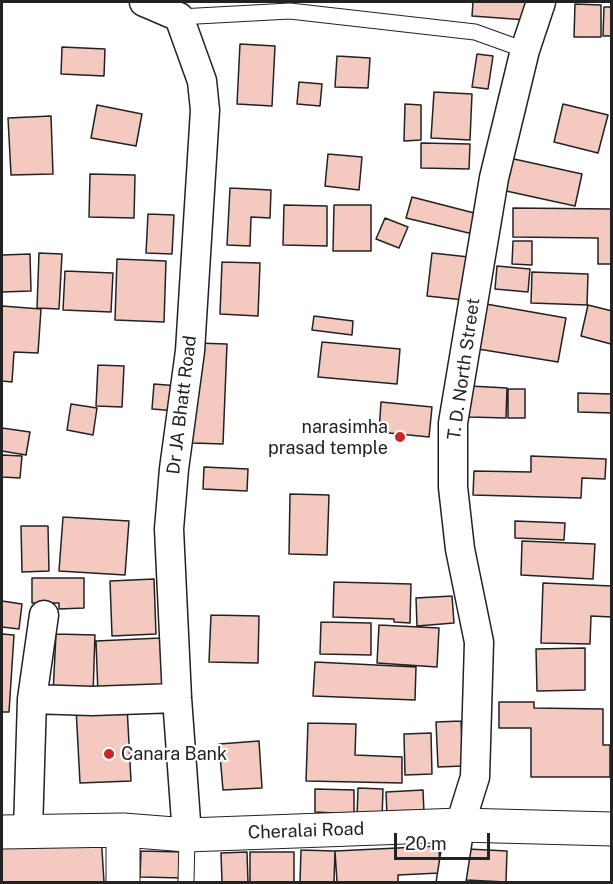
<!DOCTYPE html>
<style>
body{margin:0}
#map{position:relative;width:613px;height:884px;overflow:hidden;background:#fff;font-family:"Public Sans",sans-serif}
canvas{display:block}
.frame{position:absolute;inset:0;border:3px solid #222;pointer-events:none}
.scale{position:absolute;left:394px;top:833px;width:96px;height:27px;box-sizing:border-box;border:3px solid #222;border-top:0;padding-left:8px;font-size:18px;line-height:21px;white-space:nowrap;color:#222;-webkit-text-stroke:4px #fff;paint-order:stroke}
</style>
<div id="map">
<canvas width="613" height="884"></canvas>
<div class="frame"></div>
<div class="scale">20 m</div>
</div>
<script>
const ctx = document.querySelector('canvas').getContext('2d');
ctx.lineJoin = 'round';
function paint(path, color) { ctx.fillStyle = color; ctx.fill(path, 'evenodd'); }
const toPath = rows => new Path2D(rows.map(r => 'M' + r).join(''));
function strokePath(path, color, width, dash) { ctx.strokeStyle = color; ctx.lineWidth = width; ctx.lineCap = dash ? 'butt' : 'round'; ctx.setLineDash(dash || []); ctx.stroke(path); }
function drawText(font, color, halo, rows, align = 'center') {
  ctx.font = font + ' "Public Sans",sans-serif'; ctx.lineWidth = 4.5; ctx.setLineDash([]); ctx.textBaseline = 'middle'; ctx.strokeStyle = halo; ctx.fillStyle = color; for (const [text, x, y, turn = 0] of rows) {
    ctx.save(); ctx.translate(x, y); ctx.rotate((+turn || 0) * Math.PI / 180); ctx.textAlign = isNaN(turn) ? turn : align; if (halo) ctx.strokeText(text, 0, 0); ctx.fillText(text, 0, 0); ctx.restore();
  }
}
const building = toPath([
 [473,2,528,2,527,20,472,16,473,2],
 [575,4,601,5,601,37,574,37,575,4],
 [604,7,612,7,612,36,603,36,604,7],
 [240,44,275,46,272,106,237,104,240,44],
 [62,47,105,49,104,76,61,74,62,47],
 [477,54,493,56,488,89,472,87,477,54],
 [337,56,370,58,368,88,335,87,337,56],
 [299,82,322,84,320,106,297,104,299,82],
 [434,92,472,94,470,140,431,138,434,92],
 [405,104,421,105,421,140,404,141,405,104],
 [563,104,608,115,598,153,554,142,563,104],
 [97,105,142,114,136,146,91,138,97,105],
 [51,116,53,174,11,175,8,118,51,116],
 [421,143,470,144,469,169,421,168,421,143],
 [328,154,362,157,359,190,325,186,328,154],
 [505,157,582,174,575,206,497,189,505,157],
 [90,174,135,175,134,218,89,217,90,174],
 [230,188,271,190,270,218,251,217,250,246,227,245,230,188],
 [412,197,482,215,477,235,406,218,412,197],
 [284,205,327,206,327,246,283,245,284,205],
 [334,205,371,205,371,251,333,251,334,205],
 [513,208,612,209,612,264,598,264,598,238,513,237,513,208],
 [148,214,174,215,172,254,146,253,148,214],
 [385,218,408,227,399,248,376,239,385,218],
 [513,241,532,241,532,265,512,264,513,241],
 [39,253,62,254,59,309,37,308,39,253],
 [432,253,469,257,464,300,427,296,432,253],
 [30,254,31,291,2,292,2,255,30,254],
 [117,259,166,261,164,322,115,320,117,259],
 [222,262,260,263,258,316,220,314,222,262],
 [497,266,530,269,528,292,495,289,497,266],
 [65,271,113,273,111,312,63,310,65,271],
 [532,272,588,274,587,305,531,303,532,272],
 [486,304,566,318,558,362,478,349,486,304],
 [588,305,612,311,611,344,581,336,588,305],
 [2,306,41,309,38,353,14,352,12,382,2,381,2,306],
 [314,316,353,321,352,335,312,330,314,316],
 [322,342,400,349,397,384,318,377,322,342],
 [196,343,227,344,223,444,192,443,196,343],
 [98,365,124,366,122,407,96,406,98,365],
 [154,384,179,386,177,411,152,409,154,384],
 [470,386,507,388,506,418,469,417,470,386],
 [508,389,525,389,525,418,508,418,508,389],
 [578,393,612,394,612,413,578,412,578,393],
 [381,402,432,407,429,437,379,432,381,402],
 [71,404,97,408,93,435,67,430,71,404],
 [2,428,30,432,26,455,2,451,2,428],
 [2,455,22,456,20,478,2,477,2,455],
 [531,456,606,459,605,479,582,478,581,498,473,495,474,471,531,472,531,456],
 [204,467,248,469,247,491,203,489,204,467],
 [290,494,329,495,327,555,289,554,290,494],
 [63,517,129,521,125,575,59,571,63,517],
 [515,521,565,523,564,540,515,538,515,521],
 [21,526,48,526,49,571,22,572,21,526],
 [522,541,595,544,593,579,521,575,522,541],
 [32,578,84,578,84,608,59,609,59,603,32,603,32,578],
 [154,579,156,634,112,636,110,581,154,579],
 [334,582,411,584,410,623,394,622,394,619,333,617,334,582],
 [543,583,612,586,612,617,591,616,590,644,541,643,543,583],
 [452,596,454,623,417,626,416,598,452,596],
 [2,601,22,604,19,629,2,627,2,601],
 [211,615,259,616,258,663,209,662,211,615],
 [321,622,371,623,371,655,320,654,321,622],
 [379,625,439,628,437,667,377,663,379,625],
 [2,634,14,635,9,712,2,712,2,634],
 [56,634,95,635,93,694,53,693,56,634],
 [161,638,164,693,98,695,96,641,161,638],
 [585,648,585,690,537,691,536,649,585,648],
 [315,662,416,667,415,700,313,696,315,662],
 [499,702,534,702,534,708,603,709,603,745,610,745,610,777,531,777,531,728,499,728,499,702],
 [127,706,131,781,80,783,76,708,127,706],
 [461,721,463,766,438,767,436,722,461,721],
 [308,723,356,724,355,755,402,757,402,783,306,781,308,723],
 [431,733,432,774,405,775,404,734,431,733],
 [259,741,262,788,223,790,219,744,259,741],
 [358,788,383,789,382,819,357,818,358,788],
 [315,789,354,790,354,814,315,812,315,789],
 [423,790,424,814,387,816,386,792,423,790],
 [101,834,104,882,2,882,2,841,101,834],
 [439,846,440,873,398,875,398,882,337,882,335,851,439,846],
 [468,849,507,851,506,882,466,880,468,849],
 [301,850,335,851,334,882,300,882,301,850],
 [141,851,184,852,183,878,140,877,141,851],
 [247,852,248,882,222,882,221,853,247,852],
 [250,852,294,852,294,882,250,882,250,852]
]);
const lane = toPath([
 [179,17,290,11,475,32,525,50],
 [186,882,187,835]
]);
const street = toPath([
 [144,2,179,17,202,81,205,110,190,351,174,469,169,529,177,698,187,835],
 [32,699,44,615],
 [28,831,32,699,92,701,177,698],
 [451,882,460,825,475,777,479,642,460,549,453,487,453,423,494,178,525,50,541,2]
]);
const secondary = toPath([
 [123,830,123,882],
 [2,832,123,830,187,835,460,825,612,829]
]);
const markers = [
 [400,437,6,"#c62828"],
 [109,754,6,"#c62828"]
];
const streetNames = [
 ["T. D. North Street",464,369,-82],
 ["Dr JA Bhatt Road",182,405,-83],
 ["Cheralai Road",306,831,-2]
];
const poiNames = [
 ["narasimha",388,427],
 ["prasad temple",388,448],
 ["Canara Bank",121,754,"left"]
];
paint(building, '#f3c9c0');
strokePath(building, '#222', 1.5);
strokePath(lane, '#222', 17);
strokePath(street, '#222', 31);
strokePath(secondary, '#222', 35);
strokePath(lane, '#fff', 15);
strokePath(street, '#fff', 28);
strokePath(secondary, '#fff', 33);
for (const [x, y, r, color] of markers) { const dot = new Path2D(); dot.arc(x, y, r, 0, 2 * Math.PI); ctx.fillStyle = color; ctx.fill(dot); strokePath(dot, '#fff', 2); }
drawText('18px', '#222', '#fff', streetNames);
drawText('18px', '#222', '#fff', poiNames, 'right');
</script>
